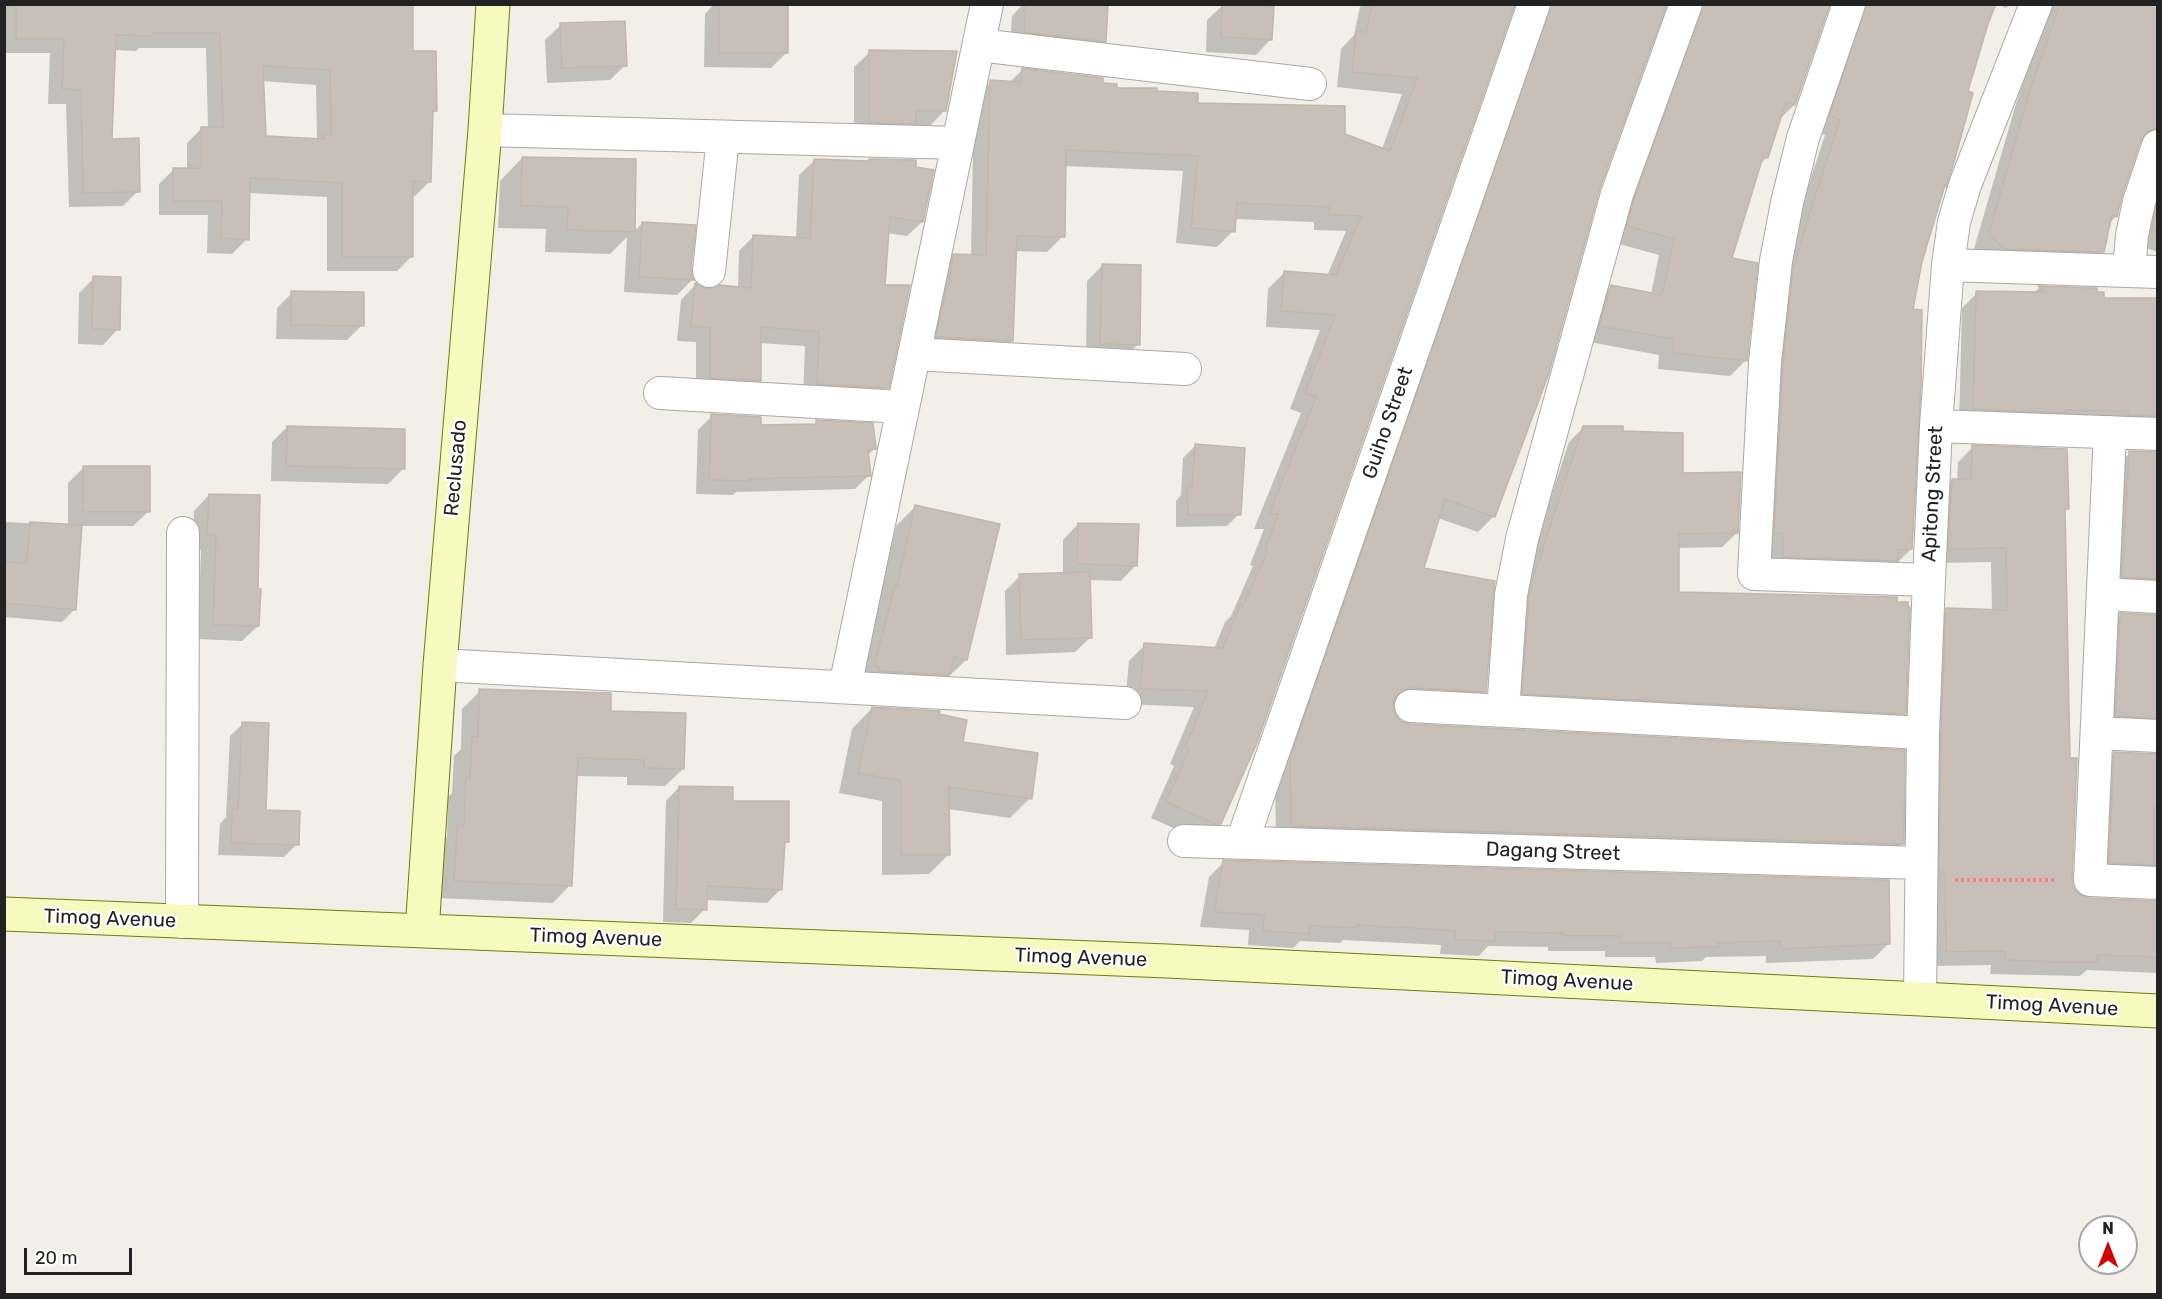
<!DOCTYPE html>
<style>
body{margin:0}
#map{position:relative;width:2162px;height:1299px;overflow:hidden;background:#f2efe9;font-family:Rubik,sans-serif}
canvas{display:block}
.frame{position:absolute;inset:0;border:6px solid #222;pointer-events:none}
.north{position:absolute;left:2078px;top:1215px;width:60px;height:60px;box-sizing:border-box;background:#fff;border:2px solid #a7a7a7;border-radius:50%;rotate:0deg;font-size:16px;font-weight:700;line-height:24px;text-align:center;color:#222}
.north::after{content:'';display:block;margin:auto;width:21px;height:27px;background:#d40000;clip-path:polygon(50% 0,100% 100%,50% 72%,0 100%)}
.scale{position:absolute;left:24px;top:1248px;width:108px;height:27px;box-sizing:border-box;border:3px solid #222;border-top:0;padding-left:8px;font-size:18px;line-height:21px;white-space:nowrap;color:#222;-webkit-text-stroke:4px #fff;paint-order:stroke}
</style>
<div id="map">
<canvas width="2162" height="1299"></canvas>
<div class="frame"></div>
<div class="north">N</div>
<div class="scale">20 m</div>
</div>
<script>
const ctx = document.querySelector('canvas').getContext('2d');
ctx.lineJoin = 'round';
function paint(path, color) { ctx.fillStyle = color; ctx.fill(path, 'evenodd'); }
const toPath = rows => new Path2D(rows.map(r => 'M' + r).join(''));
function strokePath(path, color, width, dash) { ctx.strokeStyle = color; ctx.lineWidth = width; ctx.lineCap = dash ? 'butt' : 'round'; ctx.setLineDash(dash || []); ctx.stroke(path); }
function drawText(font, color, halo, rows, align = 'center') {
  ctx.font = font + ' Rubik,sans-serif'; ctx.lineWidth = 4.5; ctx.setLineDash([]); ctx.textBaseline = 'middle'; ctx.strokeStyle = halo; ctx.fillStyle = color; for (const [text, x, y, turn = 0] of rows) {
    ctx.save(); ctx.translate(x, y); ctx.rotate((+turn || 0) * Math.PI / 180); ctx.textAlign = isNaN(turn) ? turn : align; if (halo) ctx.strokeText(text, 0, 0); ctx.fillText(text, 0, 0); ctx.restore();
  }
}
const shadow = toPath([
 [6,4,411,4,412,53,435,111,431,115,430,181,415,196,412,196,412,256,397,271,327,271,327,197,248,193,247,239,232,254,207,253,208,215,159,215,159,184,174,169,187,169,187,143,202,128,208,128,206,48,139,48,136,51,114,50,111,140,138,191,123,206,69,207,66,104,48,104,50,53,4,53,4,6],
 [262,81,316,85,317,140,264,137],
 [714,4,787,4,786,53,771,68,704,67,705,14],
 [1023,4,1098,4,1104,41,1089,56,1010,47,1012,16],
 [1363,4,1513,4,1219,823,1203,839,1199,839,1151,818,1174,766,1170,764,1194,707,1125,704,1129,661,1145,645,1214,649,1225,622,1231,616,1253,566,1250,565,1264,529,1254,529,1301,413,1290,409,1320,330,1266,327,1268,289,1284,273,1327,276,1346,231,1314,230,1314,222,1234,219,1233,231,1217,247,1176,243,1183,171,1064,166,1063,236,1047,252,1015,251,1011,341,995,357,921,353,938,272,954,256,971,256,974,98,990,82,1009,83,1022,70,1101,84,1115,89,1156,93,1196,104,1343,135,1382,149,1402,94,1337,87,1341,49,1354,35,1360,7],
 [1527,4,1665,4,1599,187,1494,516,1478,532,1438,518,1422,569,1485,691,1469,707,1395,703,1392,704,1393,714,1400,722,1902,844,1886,860,1276,842,1275,775],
 [1679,4,1828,4,1794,105,1779,120,1766,158,1759,165,1730,259,1746,360,1730,376,1658,369,1659,355,1584,341,1595,303,1611,287,1651,294,1659,255,1612,242],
 [1841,4,1994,4,1986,24,1966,92,1944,186,1921,262,1911,310,1911,549,1895,565,1768,572,1759,548,1790,241,1825,135,1815,132],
 [1997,4,2011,4,2006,8],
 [2029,4,2158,4,2158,154,2147,144,2138,144,2120,196,2116,216,2109,224,2103,251,2087,267,1988,264,1974,249,2015,107,2043,23],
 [1223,5,1271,39,1256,55,1206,52,1207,20],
 [561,25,625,65,610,80,547,83,545,40],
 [870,52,945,110,930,126,912,126,899,139,854,137,854,67],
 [522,158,635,160,633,233,642,223,690,269,692,280,677,295,624,292,627,237,610,254,545,252,546,229,498,228,500,181],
 [870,160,922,222,907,236,887,233,884,287,887,387,873,402,803,398,805,346,759,343,759,380,745,395,696,392,696,342,677,341,681,300,695,285,708,290,738,289,739,251,754,236,796,238,799,175,814,161,867,163],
 [2158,176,2158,252,2137,245],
 [1102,266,1138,344,1123,360,1086,359,1087,281],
 [94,278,118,329,103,345,78,344,79,293],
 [2039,288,2096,289,2095,293,2102,300,2158,300,2158,439,1959,424,1962,308,1977,293,2033,294],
 [292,293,362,325,347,340,276,339,277,308],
 [712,416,759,427,813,425,817,422,875,448,867,456,869,475,855,489,736,492,733,495,696,494,698,430],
 [287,427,403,469,388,484,271,481,272,442],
 [1584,427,1622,433,1681,474,1737,533,1722,547,1678,548,1678,593,1904,713,1890,728,1508,708,1519,593,1569,442],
 [1195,446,1239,514,1227,526,1176,527,1176,501,1181,495,1183,458],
 [1973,447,2067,508,2064,512,2071,879,2072,888,2079,896,2089,899,2157,903,2158,973,2087,970,2080,976,1990,974,1991,965,1931,966,1931,625,1947,610,1992,611,1991,562,1934,563,1937,496,1952,480,1957,481,1958,462],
 [2130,453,2158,453,2158,602,2107,592,2115,468],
 [83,468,149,511,133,526,80,526,75,609,62,622,4,617,4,522,68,525,68,483],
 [209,495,256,590,258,626,242,641,198,639,201,550,192,549,194,511],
 [915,507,966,660,946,679,860,691,875,606,879,602,896,526],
 [1078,524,1136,565,1121,581,1089,580,1091,637,1075,652,1006,655,1005,591,1020,576,1063,574,1063,540],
 [2121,614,2158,616,2158,741,2101,730,2105,630],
 [480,691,609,712,683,769,665,786,627,785,627,777,576,776,570,885,553,903,437,898,439,845,447,837,448,797,452,793,454,756,461,749,462,709],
 [872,708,937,715,961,743,1030,798,1010,818,948,809,949,854,929,874,882,875,882,801,839,793,852,729],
 [243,724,264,812,297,844,284,857,218,855,220,824,226,817,230,736],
 [2114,753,2157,755,2158,888,2094,877,2099,769],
 [679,787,731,802,788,841,784,845,781,889,767,903,706,900,705,909,691,923,663,922,666,801],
 [1224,862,1888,944,1873,959,1766,963,1766,956,1706,957,1702,961,1656,963,1655,957,1605,957,1605,951,1548,951,1548,947,1488,946,1479,956,1440,954,1441,945,1343,940,1340,943,1300,941,1293,948,1248,945,1249,930,1200,927,1209,877]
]);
const building = toPath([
 [16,4,413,4,413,51,436,51,437,111,433,111,431,182,413,181,413,257,342,257,342,183,250,178,249,240,221,238,222,201,173,201,173,168,201,168,201,127,223,127,220,33,153,33,152,36,116,35,112,139,139,138,140,192,83,193,81,90,62,89,64,39,16,39,16,4],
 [263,66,330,70,331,134,324,134,324,139,266,136,263,66],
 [719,4,788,4,788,53,719,53,719,4],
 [1026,4,1108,4,1106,42,1024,32,1026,4],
 [1222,4,1274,6,1272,40,1221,37,1222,4],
 [1372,4,1515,4,1257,743,1221,824,1215,824,1166,802,1189,750,1185,748,1208,691,1140,689,1144,643,1223,648,1240,605,1243,606,1268,550,1265,549,1278,514,1269,514,1316,397,1305,393,1335,315,1281,311,1284,271,1336,275,1361,216,1329,215,1329,207,1237,203,1235,232,1191,228,1198,156,1066,150,1065,237,1017,236,1013,341,936,337,947,285,949,285,953,254,986,255,990,80,1021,82,1022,68,1103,78,1103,83,1117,84,1117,88,1157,88,1157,91,1198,93,1198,103,1345,106,1345,134,1390,151,1417,78,1352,72,1356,31,1366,32,1372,4],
 [1551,4,1667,4,1600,188,1548,376,1495,517,1445,499,1424,568,1495,581,1486,692,1412,688,1403,690,1396,697,1393,704,1395,714,1401,721,1410,724,1905,750,1904,844,1291,826,1290,758,1551,4],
 [1703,4,1830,4,1795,105,1786,102,1768,158,1763,157,1732,258,1758,263,1747,361,1673,353,1674,339,1599,326,1611,285,1662,295,1674,239,1627,226,1634,199,1703,4],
 [1866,4,1996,4,1988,24,1968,91,1973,93,1954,162,1946,187,1945,185,1922,262,1913,309,1922,310,1921,385,1912,549,1898,550,1898,561,1783,557,1783,533,1774,533,1783,363,1793,270,1806,224,1840,120,1829,116,1866,4],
 [2060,4,2157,4,2157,128,2147,132,2141,140,2122,196,2117,217,2112,215,2104,252,2004,249,1989,233,2030,90,2060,4],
 [625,21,627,66,562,68,560,23,625,21],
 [869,50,957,51,946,111,916,111,916,124,869,123,869,50],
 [522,157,636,159,635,232,567,230,568,207,521,206,522,157],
 [814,159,869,161,869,159,916,160,916,167,934,170,923,222,890,217,885,285,910,285,889,388,817,384,819,332,761,327,761,381,710,378,710,328,691,326,695,283,708,289,719,285,751,288,753,235,810,238,814,159],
 [2157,203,2157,231,2152,229,2157,203],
 [642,222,696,225,691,269,694,280,639,277,642,222],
 [1102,264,1141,265,1140,345,1100,344,1102,264],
 [93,276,121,277,120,330,92,329,93,276],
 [2038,286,2097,288,2097,292,2104,292,2104,298,2157,298,2157,416,2128,415,2128,411,2066,410,2066,413,1973,409,1976,291,2044,292,2038,286],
 [291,291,364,292,364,326,291,325,291,291],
 [711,414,761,417,761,425,816,424,816,420,873,423,876,447,876,449,868,450,871,476,749,479,749,481,709,480,711,414],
 [287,426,405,429,405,469,286,466,287,426],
 [1583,426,1623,426,1623,431,1683,433,1683,473,1741,472,1738,533,1679,534,1679,592,1897,597,1897,602,1908,602,1908,607,1910,607,1906,714,1522,694,1529,597,1533,578,1583,426],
 [1195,444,1245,448,1241,515,1188,515,1187,487,1192,487,1195,444],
 [1972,445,2067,449,2069,509,2065,509,2070,758,2077,758,2072,880,2074,889,2081,895,2089,898,2157,901,2157,957,2097,955,2097,962,2061,962,2005,960,2005,951,1946,952,1945,872,1939,872,1941,733,1946,608,2007,610,2006,548,1948,549,1952,479,1971,479,1972,445],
 [2129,451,2157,452,2157,579,2122,577,2129,451],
 [83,466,150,466,150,512,83,512,83,466],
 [209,494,260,495,258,589,261,589,259,626,213,625,216,535,207,534,209,494],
 [915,505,1000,524,967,660,954,657,949,675,879,671,879,667,874,666,895,585,897,585,915,505],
 [30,522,82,525,76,610,4,603,4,562,27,563,30,522],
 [1078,523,1139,524,1137,566,1077,564,1078,523],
 [1090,572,1092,638,1021,640,1019,574,1090,572],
 [2120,613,2157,615,2157,718,2115,716,2120,613],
 [479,689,611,693,611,711,686,713,684,769,644,768,644,760,578,758,572,886,454,881,457,825,464,826,466,778,470,778,472,736,478,737,479,689],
 [872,707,940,711,939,714,967,720,963,742,1038,753,1032,799,949,787,950,855,901,855,901,781,858,773,872,707],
 [242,722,269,723,266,810,300,811,299,845,231,843,232,809,238,809,242,722],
 [2114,752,2157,754,2157,808,2154,807,2154,865,2109,863,2114,752],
 [679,786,733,787,733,801,789,801,789,842,785,842,782,890,707,886,707,910,676,909,679,786],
 [1223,860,1889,880,1890,944,1781,949,1780,941,1718,943,1719,947,1670,948,1670,943,1620,943,1620,936,1563,936,1563,933,1496,932,1495,941,1455,940,1455,931,1399,927,1399,928,1357,925,1357,928,1310,926,1309,934,1263,931,1264,915,1214,912,1223,860]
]);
const path = toPath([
 [1955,880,2056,880]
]);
const street = toPath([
 [1849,4,1803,138,1787,203,1776,261,1765,362,1754,574,1929,580],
 [979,45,1310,84],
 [485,130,958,143],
 [1948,265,2158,272],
 [709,271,723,137],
 [2129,271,2132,235,2139,202,2158,146],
 [914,354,1185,369],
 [660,393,903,407],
 [1936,426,2158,434],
 [2110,432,2090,880,2158,883],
 [2103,594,2158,597],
 [440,665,1125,703],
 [845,687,987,4],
 [1411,706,1923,733],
 [1503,711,1511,595,1522,539,1617,194,1686,4],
 [2097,733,2158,736],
 [1184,841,1921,863],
 [1242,842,1534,4],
 [182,922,183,533],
 [1920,999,1923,733,1929,580,1936,426,1948,265,1954,222,1965,185,2036,4]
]);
const secondary = toPath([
 [4,914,1167,961,2158,1011],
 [422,931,440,665,485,130,493,4]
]);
const streetNames = [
 ["Guiho Street",1388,423,-71],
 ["Reclusado",456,468,-85],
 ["Apitong Street",1933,494,-87],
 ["Dagang Street",1553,852,2],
 ["Timog Avenue",110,919,2],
 ["Timog Avenue",596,938,2],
 ["Timog Avenue",1081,958,2],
 ["Timog Avenue",1567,981,3],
 ["Timog Avenue",2052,1006,3]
];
paint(shadow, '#0003');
paint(building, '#c7bfb8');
strokePath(building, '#c4b6ab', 1.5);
strokePath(street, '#a9a9a9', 34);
strokePath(secondary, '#707d05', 35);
strokePath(path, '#fa8072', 4, [3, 3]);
strokePath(street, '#fff', 32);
strokePath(secondary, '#f7fabf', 33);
drawText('20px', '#222', '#fff', streetNames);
</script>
